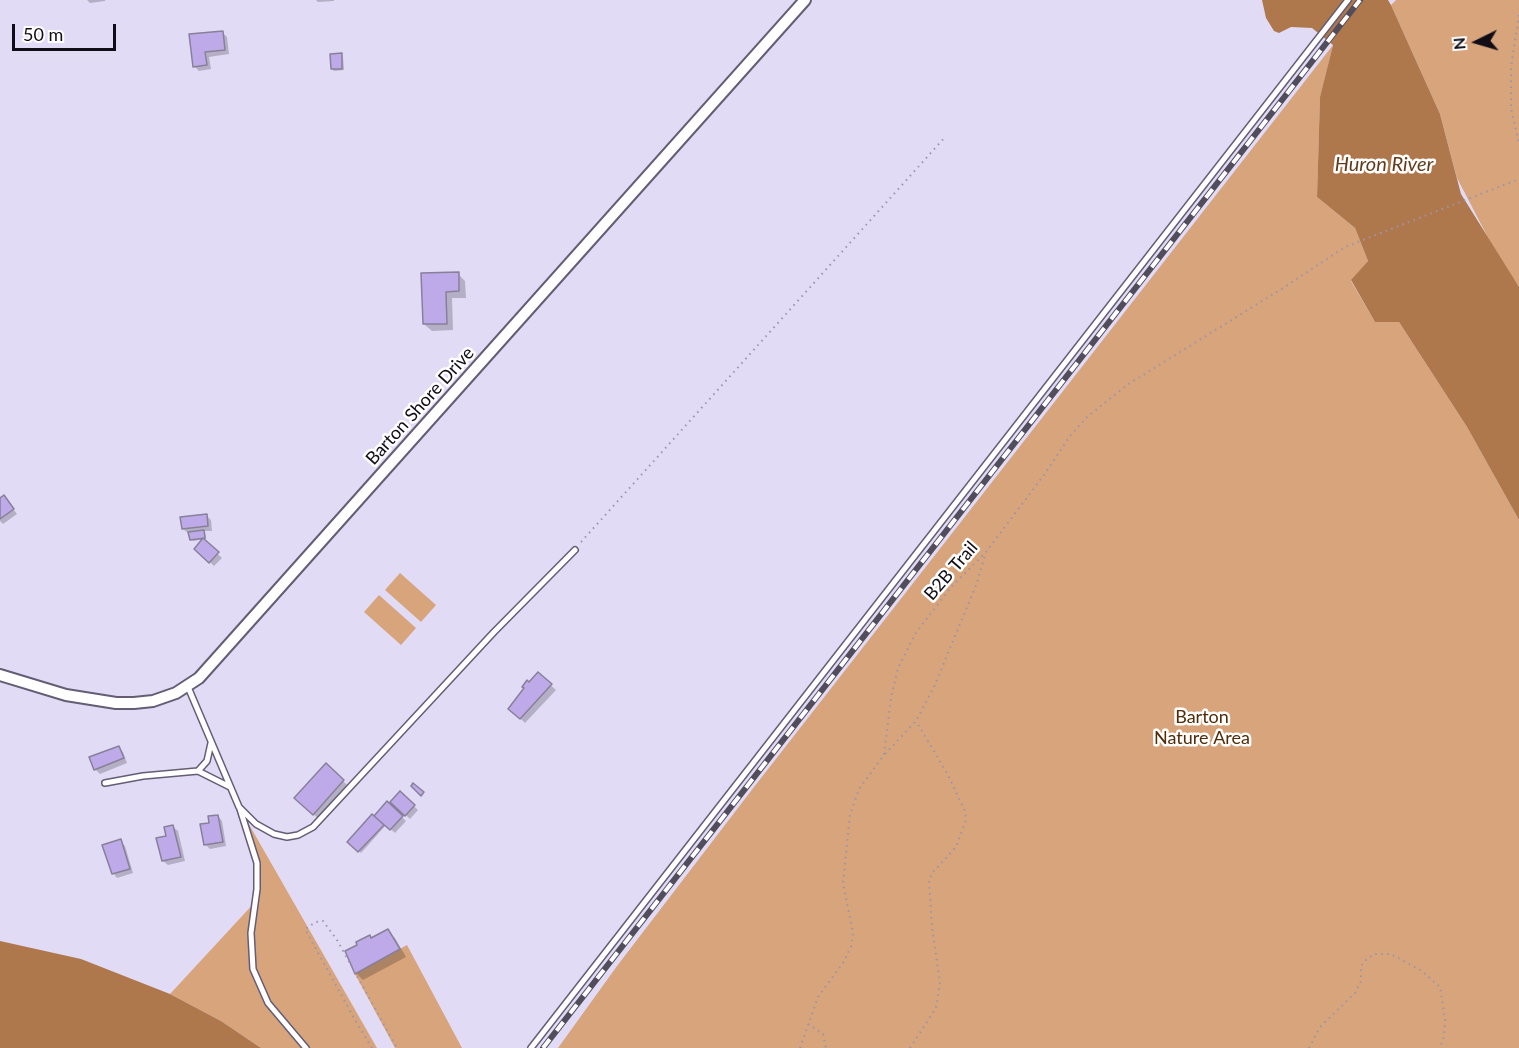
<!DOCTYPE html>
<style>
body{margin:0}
#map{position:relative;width:1519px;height:1048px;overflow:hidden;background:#e2dbf6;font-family:Lato,sans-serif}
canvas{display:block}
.north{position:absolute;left:1447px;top:12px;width:60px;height:60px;-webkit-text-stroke:4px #fff;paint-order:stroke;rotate:265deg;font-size:16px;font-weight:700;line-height:24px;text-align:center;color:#100d16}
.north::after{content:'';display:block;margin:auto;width:21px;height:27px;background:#100d16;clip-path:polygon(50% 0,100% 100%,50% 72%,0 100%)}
.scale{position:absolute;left:12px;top:24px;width:104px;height:27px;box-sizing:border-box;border:3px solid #100d16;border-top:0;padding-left:8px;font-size:18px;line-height:21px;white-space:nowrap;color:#100d16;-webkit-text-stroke:4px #fff;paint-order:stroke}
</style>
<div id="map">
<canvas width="1519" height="1048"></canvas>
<div class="north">N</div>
<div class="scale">50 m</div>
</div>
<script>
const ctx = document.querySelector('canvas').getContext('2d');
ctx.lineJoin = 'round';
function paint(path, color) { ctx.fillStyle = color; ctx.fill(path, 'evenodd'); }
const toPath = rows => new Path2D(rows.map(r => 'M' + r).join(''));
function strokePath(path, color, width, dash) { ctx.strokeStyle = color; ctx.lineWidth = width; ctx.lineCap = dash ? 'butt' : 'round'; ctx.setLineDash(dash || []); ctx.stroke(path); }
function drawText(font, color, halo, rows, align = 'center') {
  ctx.font = font + ' Lato,sans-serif'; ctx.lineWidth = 5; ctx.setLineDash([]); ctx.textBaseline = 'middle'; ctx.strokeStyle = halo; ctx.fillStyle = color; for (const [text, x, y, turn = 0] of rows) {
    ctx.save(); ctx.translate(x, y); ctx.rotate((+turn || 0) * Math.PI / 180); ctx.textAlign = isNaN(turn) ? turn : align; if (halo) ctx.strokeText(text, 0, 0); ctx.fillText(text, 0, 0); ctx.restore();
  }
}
const green = toPath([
 [1396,0,1519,0,1519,287,1495,251,1457,178,1440,114,1391,5],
 [1333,45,1320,98,1317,197,1355,228,1368,261,1351,281,1375,322,1399,322,1467,427,1519,520,1519,1048,558,1048,617,966,754,787],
 [400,573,436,605,421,622,385,590],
 [379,595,416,628,401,645,364,612],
 [239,807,377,1048,261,1048,221,1021,170,994,256,901,257,863],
 [407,945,462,1048,395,1048,355,974]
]);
const water = toPath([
 [1262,0,1388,0,1391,5,1440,114,1461,194,1519,287,1519,520,1467,427,1399,322,1375,322,1351,280,1368,261,1355,228,1317,197,1320,97,1333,45,1312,28,1291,27,1279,33,1274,31,1266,18],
 [0,941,81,959,170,994,221,1021,261,1048,0,1048]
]);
const shadow = toPath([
 [87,0,105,0,105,1,90,3],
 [316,0,334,0,334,1,318,2],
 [222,32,227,37,229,54,209,57,211,69,199,71,194,66,191,36],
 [341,55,343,57,344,70,334,71,332,69],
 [458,274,465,281,466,298,452,298,453,330,432,331,424,324],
 [0,500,8,502,17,514,3,524,0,521],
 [206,515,211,520,212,531,205,531,206,539,193,541,190,533,188,533,183,529],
 [204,541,222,558,214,566,196,549],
 [538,674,556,690,525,723,510,708],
 [119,748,123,752,127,763,100,774,95,769],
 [343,781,350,788,321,821,303,805],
 [400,793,418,810,410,819,392,802],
 [387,803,406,821,395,833,386,825,361,853,349,842,379,822],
 [218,816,222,821,226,846,210,849,205,844,211,824],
 [173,827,178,831,185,861,168,865,163,861,168,837],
 [120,841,125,846,133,873,117,878,113,873],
 [388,931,395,938,406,957,363,980,356,973,372,939]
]);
const building = toPath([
 [223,31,225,50,205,52,207,65,193,67,189,34,223,31],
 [342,53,342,69,331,69,330,54,342,53],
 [459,272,459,291,446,292,447,324,423,324,421,273,459,272],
 [4,495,14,509,0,519,0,498,4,495],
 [207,514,208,526,182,529,180,517,207,514],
 [204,530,205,538,190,540,188,532,204,530],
 [203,538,219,552,209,563,194,549,203,538],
 [538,672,552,684,520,719,508,709,524,688,522,687,527,680,529,682,538,672],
 [119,746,124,758,94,770,89,757,119,746],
 [326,763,344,780,313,815,294,798,326,763],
 [413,783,424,792,421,796,411,786,413,783],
 [400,791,415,805,405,816,390,802,400,791],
 [387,801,403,816,390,830,374,816,387,801],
 [372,814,384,825,358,852,347,842,372,814],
 [218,815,223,842,204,845,200,824,209,823,208,816,218,815],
 [173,825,181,857,162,861,156,838,166,836,164,827,173,825],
 [121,839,130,869,112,874,102,845,121,839],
 [388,929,400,949,355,974,345,951,357,945,356,942,370,935,371,938,388,929]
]);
const path = toPath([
 [1519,15,1511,67,1511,109,1519,143],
 [581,542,946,136],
 [885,754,916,721,934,687,977,583,985,555],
 [808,1024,823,1034,826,1048],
 [372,1048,355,1020,305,929,316,922,323,921,337,940,397,1048],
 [800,1048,818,997,843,963,851,947,853,933,843,883,850,815,859,789,884,755,891,698,898,668,915,634,952,586,986,552,1044,475,1070,436,1087,417,1127,385,1283,288,1345,247,1519,179],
 [910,1048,936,1008,940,983,932,927,929,880,933,872,956,847,966,820,965,811,947,773,916,721],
 [1309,1048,1320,1027,1355,993,1361,981,1361,966,1366,960,1374,954,1391,954,1422,971,1440,987,1445,1020,1444,1036,1440,1048]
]);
const service = toPath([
 [188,687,239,807,256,824,274,834,287,837,298,835,313,827,494,632,575,550],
 [198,771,230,787],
 [105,783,143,776,198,771,207,761,211,743],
 [240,809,257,863,257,889,251,933,253,969,268,1003,306,1048],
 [531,1048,1348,0]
]);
const minor = toPath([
 [0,675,66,695,116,703,134,703,153,701,176,693,199,678,805,0]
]);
const rail = toPath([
 [543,1048,1360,0]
]);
const streetNames = [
 ["Barton Shore Drive",420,406,-48],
 ["B2B Trail",951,571,-49]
];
const parkNames = [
 ["Barton",1202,717],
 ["Nature Area",1202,738]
];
const waterNames = [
 ["Huron River",1384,165]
];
paint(green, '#d7a47c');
paint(water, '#ae784c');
paint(shadow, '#0003');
paint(building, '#beaae9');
strokePath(building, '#888099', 1.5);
strokePath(service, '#645d74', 8);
strokePath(minor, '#645d74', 14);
strokePath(path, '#9b95aa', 2, [1.5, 4.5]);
strokePath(service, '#fff', 5);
strokePath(minor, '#fff', 10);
strokePath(rail, '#514d5b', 6);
strokePath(rail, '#fff', 4, [11]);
drawText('18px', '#100d16', '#fff', streetNames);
drawText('18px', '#512c07', '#fff', parkNames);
drawText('italic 20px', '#623c1a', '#fff', waterNames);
</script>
